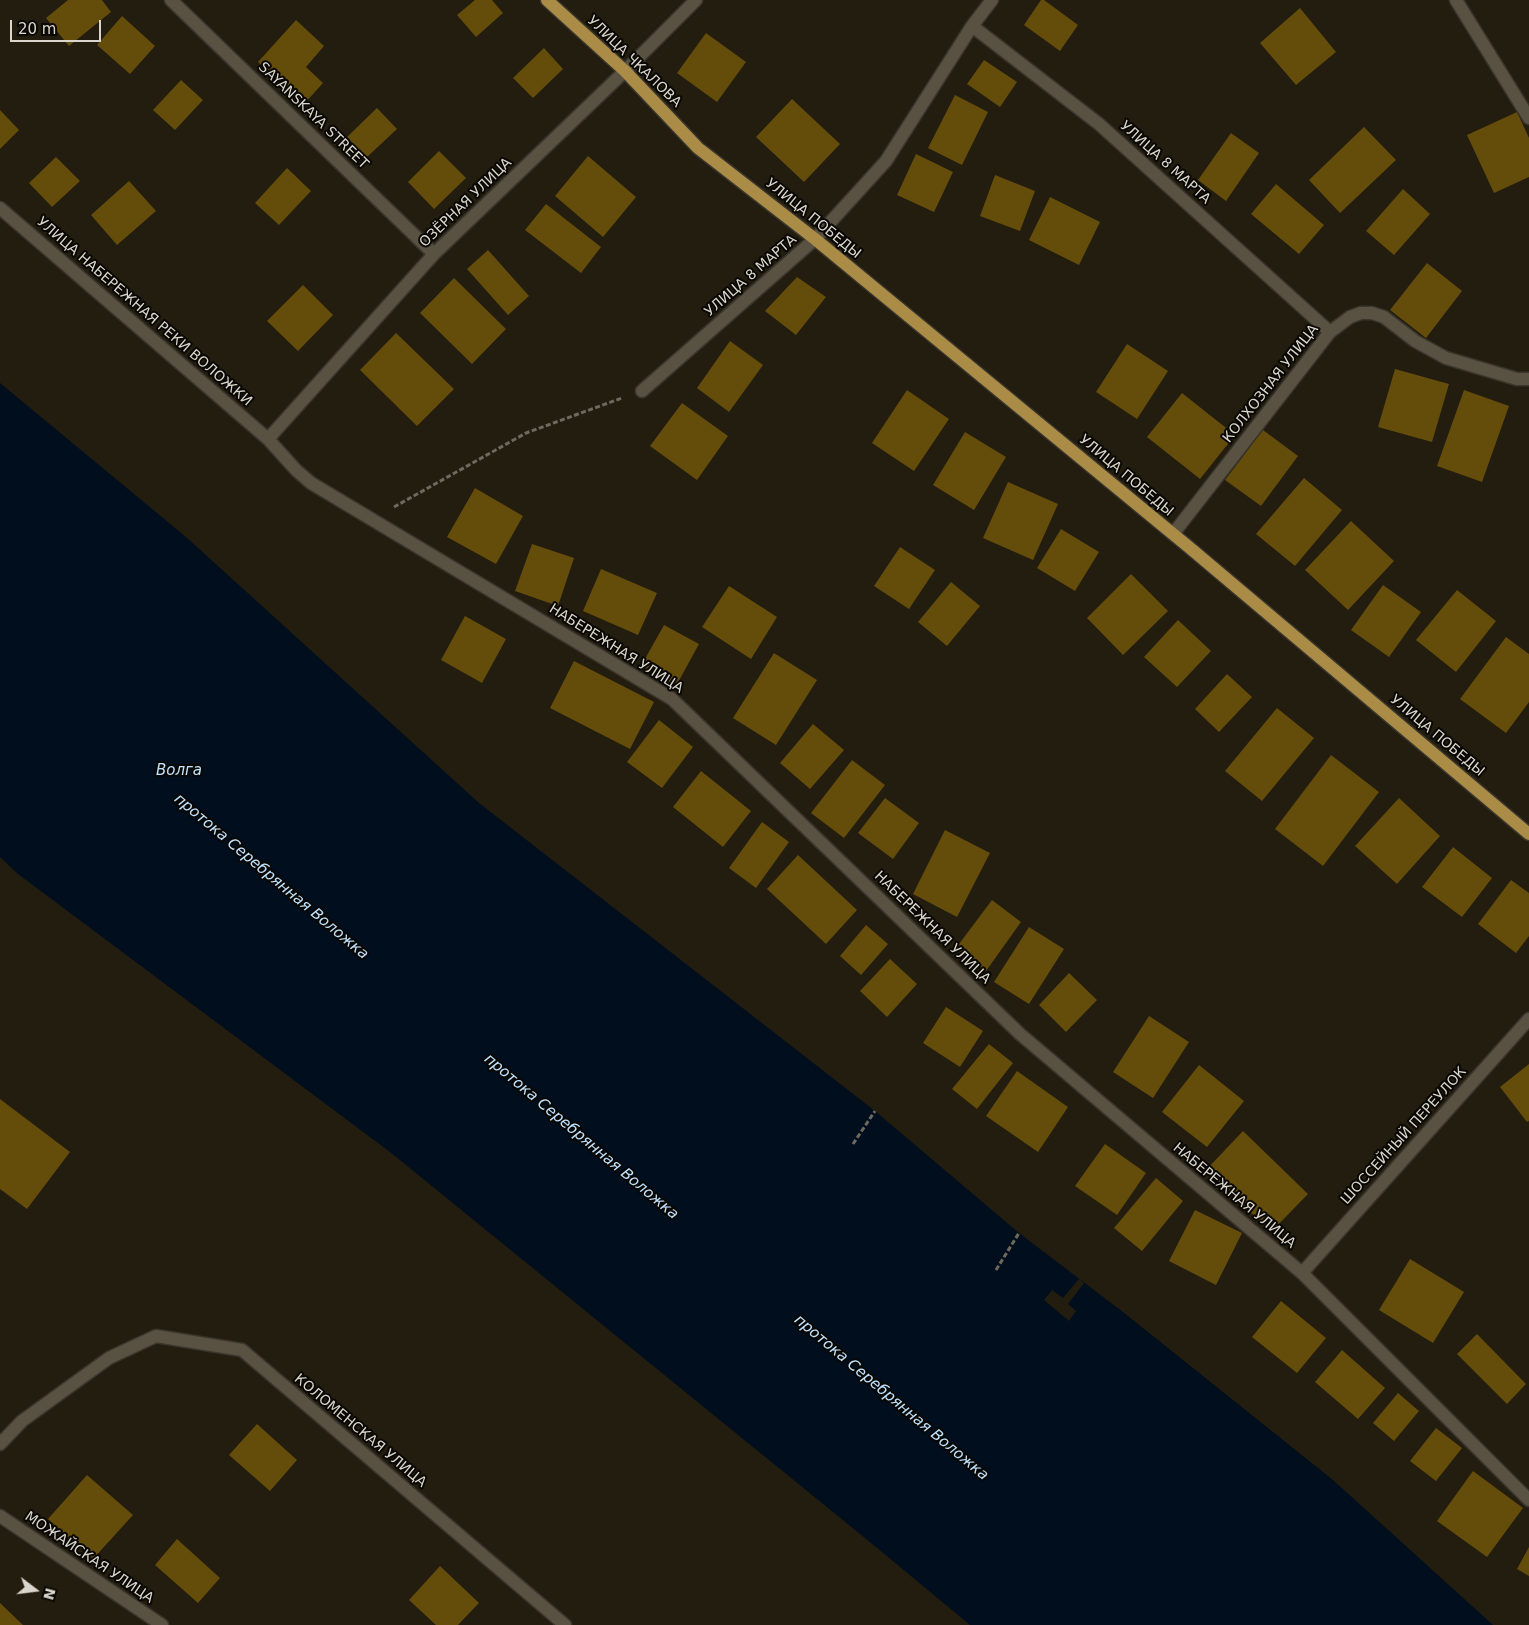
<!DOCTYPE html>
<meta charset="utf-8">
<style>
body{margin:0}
#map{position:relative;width:1529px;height:1625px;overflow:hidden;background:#231d0f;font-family:"DejaVu Sans",sans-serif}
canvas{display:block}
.north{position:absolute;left:10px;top:1565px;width:50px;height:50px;-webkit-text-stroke:4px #0a0804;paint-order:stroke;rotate:105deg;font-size:14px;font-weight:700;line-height:20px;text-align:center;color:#dad6cd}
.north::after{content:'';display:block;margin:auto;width:18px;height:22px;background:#dad6cd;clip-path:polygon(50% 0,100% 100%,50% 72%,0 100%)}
.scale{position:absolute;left:10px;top:20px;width:91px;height:22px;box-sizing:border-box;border:2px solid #dad6cd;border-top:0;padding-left:6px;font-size:15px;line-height:18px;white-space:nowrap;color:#dad6cd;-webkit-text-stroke:4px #0a0804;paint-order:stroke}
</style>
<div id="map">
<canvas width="1529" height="1625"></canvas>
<div class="north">N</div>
<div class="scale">20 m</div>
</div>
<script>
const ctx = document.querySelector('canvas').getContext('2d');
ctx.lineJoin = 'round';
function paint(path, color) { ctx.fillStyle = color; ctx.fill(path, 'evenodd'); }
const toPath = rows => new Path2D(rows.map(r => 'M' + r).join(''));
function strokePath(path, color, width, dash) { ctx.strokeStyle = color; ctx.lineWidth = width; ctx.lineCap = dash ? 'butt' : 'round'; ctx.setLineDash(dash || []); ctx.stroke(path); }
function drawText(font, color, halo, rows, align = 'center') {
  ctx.font = font + ' "DejaVu Sans",sans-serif'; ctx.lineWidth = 4; ctx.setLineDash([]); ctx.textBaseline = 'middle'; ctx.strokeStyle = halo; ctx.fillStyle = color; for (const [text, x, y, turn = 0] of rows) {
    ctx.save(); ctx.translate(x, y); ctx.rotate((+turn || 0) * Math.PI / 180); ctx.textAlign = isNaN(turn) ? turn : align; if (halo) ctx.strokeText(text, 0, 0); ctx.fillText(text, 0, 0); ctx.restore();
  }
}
const water = toPath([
 [0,383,186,537,479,803,875,1111,1019,1233,1123,1312,1333,1480,1493,1625,970,1625,876,1547,390,1152,18,874,0,857]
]);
const pier = toPath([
 [1079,1279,1084,1283,1068,1304,1076,1311,1069,1321,1044,1300,1052,1290,1063,1298]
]);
const building = toPath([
 [68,0,102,0,111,12,69,46,46,18],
 [475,0,492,0,503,13,476,37,457,15],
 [1041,0,1044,0,1078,25,1060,51,1024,25],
 [1300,8,1336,52,1296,85,1260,43],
 [122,16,155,46,130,74,97,45],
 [296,20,324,46,306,67,323,83,304,104,258,62],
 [706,33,746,62,717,102,677,73],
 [544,48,563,69,533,98,513,78],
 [984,60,1017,82,1000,107,967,84],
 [181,80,203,100,175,130,153,110],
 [955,95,988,112,962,165,928,148],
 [792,99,840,144,804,182,756,137],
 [377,108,397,129,366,158,347,137],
 [0,110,19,130,0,149],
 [1517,112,1529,138,1529,177,1494,193,1467,135],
 [1364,127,1396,160,1340,213,1309,180],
 [1231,133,1259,153,1226,201,1198,180],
 [439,151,466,178,434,209,408,182],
 [916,154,953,172,934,212,897,195],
 [588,156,636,197,603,237,555,196],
 [56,157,80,181,52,207,29,183],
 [287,168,311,191,279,225,255,203],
 [995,175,1035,191,1020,231,980,216],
 [129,181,156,211,117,245,91,215],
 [1276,184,1324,225,1299,254,1251,214],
 [1403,189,1430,214,1394,255,1366,231],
 [1050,197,1100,222,1079,265,1029,240],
 [546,204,601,247,581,273,525,230],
 [488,250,529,296,508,315,467,269],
 [1427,263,1462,291,1426,338,1390,310],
 [797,277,826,297,796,335,765,311],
 [454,278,506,329,472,364,420,313],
 [303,285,333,315,298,351,267,321],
 [396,333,454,389,417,426,360,370],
 [730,341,763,365,729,412,697,388],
 [1127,344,1168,371,1137,419,1096,392],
 [1395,369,1449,384,1432,442,1378,427],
 [907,390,949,419,914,471,872,443],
 [1464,390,1509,406,1482,482,1437,466],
 [1182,393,1235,435,1200,479,1147,437],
 [682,403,728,436,697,480,650,446],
 [1263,430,1298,456,1261,506,1225,480],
 [965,432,1006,457,974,510,933,485],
 [1304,478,1342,510,1295,566,1256,534],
 [1008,482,1058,504,1033,560,983,538],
 [475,488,523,516,496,564,447,537],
 [1351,521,1394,561,1348,610,1305,570],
 [1061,529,1099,552,1075,591,1037,568],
 [532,544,574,558,558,606,515,591],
 [900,547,935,570,909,609,874,586],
 [601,569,657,593,638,635,583,611],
 [1131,574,1168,611,1123,655,1087,618],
 [951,582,980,606,947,646,918,622],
 [1383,585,1421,612,1389,657,1351,630],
 [729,586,777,617,751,659,702,627],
 [1457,590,1496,621,1456,672,1416,640],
 [465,616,506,639,482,683,441,660],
 [1178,620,1211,651,1177,687,1144,657],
 [664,625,699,644,676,686,641,666],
 [1506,637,1529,654,1529,702,1506,733,1460,699],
 [774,653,817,680,776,745,733,718],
 [574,661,654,702,630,749,550,708],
 [1227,674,1252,697,1219,732,1195,709],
 [1277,708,1314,738,1262,801,1225,771],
 [659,720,693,747,662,788,627,762],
 [813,724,844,750,810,789,780,763],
 [1331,755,1379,792,1323,866,1275,829],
 [852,760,885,785,844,838,811,813],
 [701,771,751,811,723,847,673,807],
 [885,798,919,823,893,859,858,833],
 [1399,798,1440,836,1397,884,1355,846],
 [762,822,789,842,756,888,729,868],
 [945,830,990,853,957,917,913,894],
 [1453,847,1492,878,1462,917,1422,887],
 [798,855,857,910,826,944,767,889],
 [1511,880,1529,893,1529,936,1516,953,1478,924],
 [992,900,1021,922,986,971,956,948],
 [866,925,888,944,861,975,840,956],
 [1029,927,1064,949,1029,1004,994,982],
 [890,959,917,984,887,1017,860,991],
 [1069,973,1097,1000,1066,1032,1039,1005],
 [946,1007,983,1031,960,1067,923,1043],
 [1149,1016,1189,1042,1153,1098,1113,1072],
 [989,1044,1013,1063,977,1109,952,1089],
 [1529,1064,1529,1121,1527,1122,1500,1087],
 [1199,1065,1244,1101,1207,1147,1162,1112],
 [1017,1071,1068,1107,1038,1152,986,1116],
 [0,1099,70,1152,27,1209,0,1189],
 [1243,1131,1308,1194,1271,1232,1206,1170],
 [1105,1144,1146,1173,1117,1215,1075,1186],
 [1156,1178,1183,1201,1142,1251,1114,1228],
 [1195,1210,1242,1233,1216,1285,1169,1261],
 [1410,1259,1464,1292,1433,1343,1379,1310],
 [1281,1301,1326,1338,1297,1373,1252,1337],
 [1477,1334,1526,1384,1507,1404,1457,1354],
 [1342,1350,1385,1388,1358,1419,1315,1382],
 [1398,1393,1419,1411,1394,1441,1373,1423],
 [257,1424,297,1460,270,1491,229,1455],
 [1436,1428,1462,1448,1436,1481,1410,1461],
 [1473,1471,1523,1508,1487,1557,1437,1521],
 [87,1475,133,1515,93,1559,48,1519],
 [177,1539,220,1578,198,1603,155,1565],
 [1529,1547,1529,1576,1517,1569],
 [440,1566,479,1603,458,1625,436,1625,409,1600],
 [0,1603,23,1625,0,1625]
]);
const path = toPath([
 [394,507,526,433,622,398],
 [853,1144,875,1111],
 [996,1270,1019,1233]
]);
const minor = toPath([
 [171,0,434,254],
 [1456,0,1529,118],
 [972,26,1099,124,1330,332],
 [0,208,268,439,296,470,311,483,672,699,1020,1034,1302,1273,1529,1500],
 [642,391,815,239,886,161,972,26,992,0],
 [268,439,434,254,625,71,696,0],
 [1173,534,1330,332,1350,317,1361,313,1372,313,1384,317,1415,341,1446,358,1517,379,1529,379],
 [1302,1273,1529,1019],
 [0,1444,22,1421,109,1358,156,1336,242,1350,565,1625],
 [0,1516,162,1625]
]);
const major = toPath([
 [547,0,625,71,698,148,815,239,1190,548,1529,834]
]);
const streetNames = [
 ["УЛИЦА ЧКАЛОВА",634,62,44],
 ["SAYANSKAYA STREET",313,116,44],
 ["УЛИЦА 8 МАРТА",1165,163,42],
 ["ОЗЁРНАЯ УЛИЦА",466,203,-44],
 ["УЛИЦА ПОБЕДЫ",813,219,39],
 ["УЛИЦА 8 МАРТА",751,276,-41],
 ["УЛИЦА НАБЕРЕЖНАЯ РЕКИ ВОЛОЖКИ",144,312,41],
 ["КОЛХОЗНАЯ УЛИЦА",1271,384,-52],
 ["УЛИЦА ПОБЕДЫ",1126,476,40],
 ["НАБЕРЕЖНАЯ УЛИЦА",616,649,32],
 ["УЛИЦА ПОБЕДЫ",1437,736,40],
 ["НАБЕРЕЖНАЯ УЛИЦА",932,928,44],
 ["ШОССЕЙНЫЙ ПЕРЕУЛОК",1404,1136,-48],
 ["НАБЕРЕЖНАЯ УЛИЦА",1234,1196,40],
 ["КОЛОМЕНСКАЯ УЛИЦА",360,1431,40],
 ["МОЖАЙСКАЯ УЛИЦА",89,1558,34]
];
const waterNames = [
 ["Волга",179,771],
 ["протока Серебрянная Воложка",271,877,40],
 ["протока Серебрянная Воложка",581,1137,40],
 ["протока Серебрянная Воложка",891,1398,40]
];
paint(water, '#000e1d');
paint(pier, '#231d0f');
paint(building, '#644c0a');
strokePath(minor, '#3a352d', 15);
strokePath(major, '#3a352d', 15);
strokePath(path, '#6e695d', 3, [5, 2.5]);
strokePath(minor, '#595142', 12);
strokePath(major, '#aa8c46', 12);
drawText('14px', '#dad6cd', '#0a0804', streetNames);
drawText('italic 15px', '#c0e2ff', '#0a0804', waterNames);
</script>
